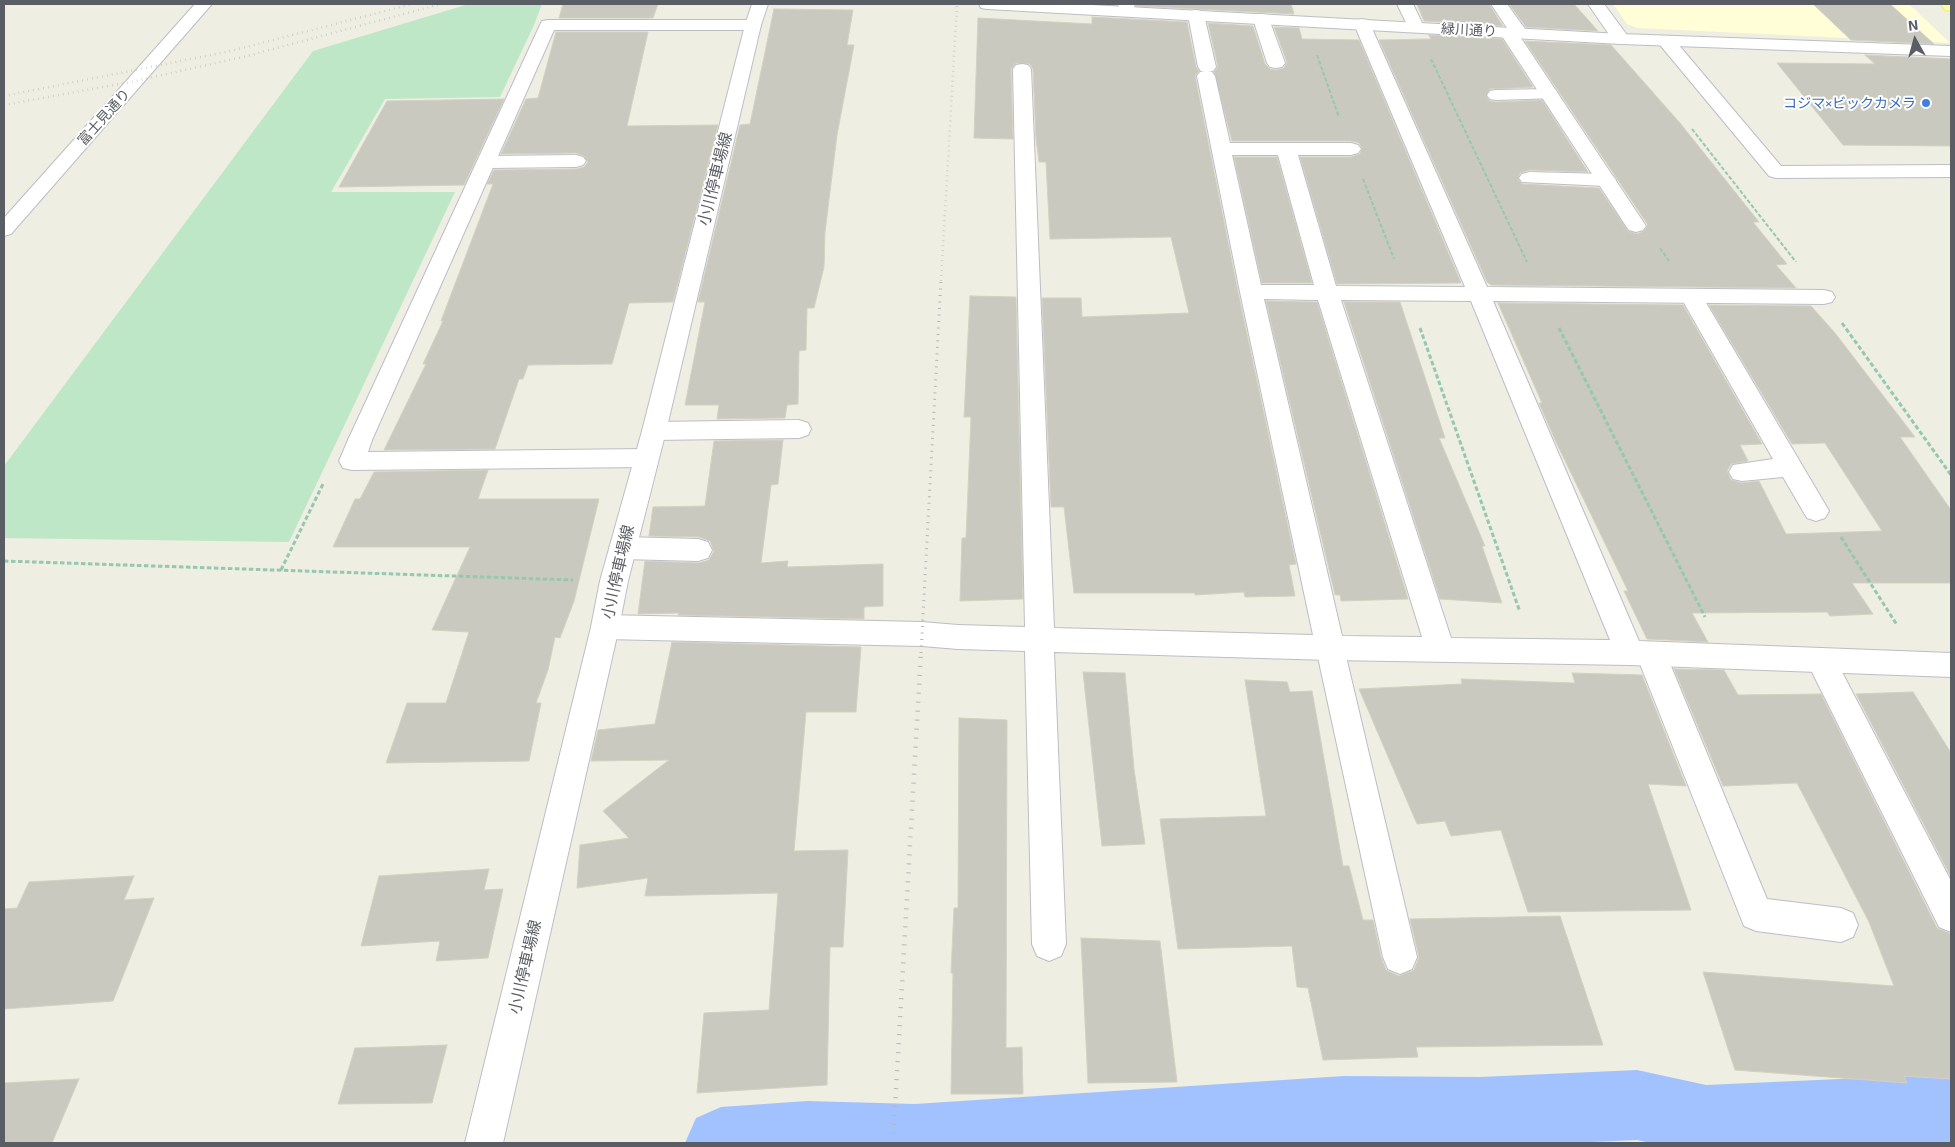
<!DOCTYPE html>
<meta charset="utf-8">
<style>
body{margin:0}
#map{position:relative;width:1955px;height:1147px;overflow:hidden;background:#eeeee2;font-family:"Exo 2",sans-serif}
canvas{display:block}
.frame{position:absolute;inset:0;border:5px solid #5b5d64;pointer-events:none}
.north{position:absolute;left:1890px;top:15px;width:50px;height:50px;-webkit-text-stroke:4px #fff;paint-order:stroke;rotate:353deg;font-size:14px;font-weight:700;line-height:20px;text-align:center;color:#5b5d64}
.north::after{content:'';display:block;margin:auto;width:18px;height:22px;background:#5b5d64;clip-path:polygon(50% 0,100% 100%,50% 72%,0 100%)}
</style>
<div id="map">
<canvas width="1955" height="1147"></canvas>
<div class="frame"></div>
<div class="north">N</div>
</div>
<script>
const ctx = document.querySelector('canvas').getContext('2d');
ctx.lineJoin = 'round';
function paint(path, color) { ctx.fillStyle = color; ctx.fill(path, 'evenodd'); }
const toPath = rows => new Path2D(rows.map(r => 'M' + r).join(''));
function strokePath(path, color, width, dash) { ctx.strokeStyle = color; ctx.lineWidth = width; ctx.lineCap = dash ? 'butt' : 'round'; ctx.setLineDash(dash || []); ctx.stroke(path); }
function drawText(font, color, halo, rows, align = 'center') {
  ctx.font = font + ' "Exo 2","Noto Sans JP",sans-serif'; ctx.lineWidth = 4; ctx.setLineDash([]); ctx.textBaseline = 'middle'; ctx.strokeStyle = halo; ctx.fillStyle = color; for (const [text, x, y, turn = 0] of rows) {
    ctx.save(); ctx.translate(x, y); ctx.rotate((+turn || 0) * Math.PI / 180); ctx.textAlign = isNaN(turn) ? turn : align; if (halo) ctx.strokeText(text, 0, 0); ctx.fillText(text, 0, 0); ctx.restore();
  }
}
const commercial = toPath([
 [1613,4,1909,4,1950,43,1637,28,1627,24]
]);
const green = toPath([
 [469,4,542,4,534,25,500,97,385,99,331,192,455,192,289,542,4,538,4,466,313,51]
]);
const canal = toPath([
 [1637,1070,1706,1085,1951,1074,1951,1143,1651,1143,1637,1140,1569,1143,685,1143,696,1118,721,1107,807,1101,915,1104,1344,1076,1480,1077,1637,1070]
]);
const building = toPath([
 [563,4,658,4,653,18,559,18,563,4],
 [1136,4,1291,4,1294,14,1136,6,1136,4],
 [1417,4,1489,4,1503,26,1424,21,1417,4],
 [1509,4,1574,4,1598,31,1526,27,1509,4],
 [1813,4,1890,4,1934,44,1851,40,1813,4],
 [774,9,853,10,847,45,854,45,837,135,825,232,824,267,814,308,807,308,806,350,799,351,798,404,787,405,785,418,717,419,719,405,685,405,705,302,698,302,740,125,750,124,774,9],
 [1092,17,1187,22,1196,67,1199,71,1195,76,1238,292,1296,564,1289,565,1295,596,1245,597,1244,592,1195,595,1195,593,1074,593,1064,507,1051,507,1042,298,1081,298,1082,317,1189,313,1171,237,1050,239,1046,162,1039,162,1036,139,1033,69,1030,64,1016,63,1011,69,1013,139,974,138,978,18,1092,24,1092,17],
 [1208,23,1253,26,1265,64,1270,69,1276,70,1284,68,1287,62,1274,27,1299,28,1302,39,1359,40,1461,283,1337,284,1300,157,1351,157,1360,154,1362,148,1359,143,1351,141,1232,141,1214,72,1218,67,1208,23],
 [556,32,648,32,627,126,718,125,673,302,629,303,612,364,528,365,523,379,519,379,495,449,384,450,426,364,423,364,443,321,441,321,493,184,487,184,494,170,576,169,584,167,588,162,584,156,576,153,501,154,526,99,538,98,556,32],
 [1429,35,1502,39,1533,87,1490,89,1486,96,1490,101,1496,102,1542,100,1588,172,1529,170,1520,173,1518,179,1522,184,1599,188,1628,231,1637,234,1644,231,1648,225,1525,41,1611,45,1680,123,1759,222,1753,222,1787,264,1776,265,1796,288,1491,285,1487,282,1379,40,1431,39,1429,35],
 [1865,55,1951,59,1951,146,1843,145,1777,63,1875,64,1865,55],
 [504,99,464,185,339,187,387,101,504,99],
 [1234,157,1277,157,1312,283,1262,283,1234,157],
 [970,296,1016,297,1023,599,960,601,962,538,966,538,971,417,964,417,970,296],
 [1266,301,1317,302,1408,599,1341,601,1340,595,1335,595,1266,301],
 [1344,302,1400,302,1445,438,1439,438,1485,546,1482,546,1502,603,1440,599,1344,302],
 [1498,303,1683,305,1762,444,1740,445,1748,461,1731,464,1727,471,1731,480,1742,483,1759,481,1786,534,1882,531,1825,443,1792,444,1709,305,1811,306,1835,333,1915,437,1900,437,1951,510,1951,583,1852,583,1873,614,1830,616,1827,612,1692,613,1708,642,1647,639,1624,591,1628,591,1556,442,1539,403,1542,403,1498,303],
 [783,440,778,484,771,485,761,563,788,561,787,567,883,564,883,606,864,607,864,619,678,615,679,613,638,614,645,561,699,563,709,560,714,551,710,541,699,537,649,536,653,507,705,506,714,441,783,440],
 [488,470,478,499,599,499,574,601,560,638,555,637,548,670,536,703,541,703,529,761,386,763,407,703,446,703,469,632,432,630,470,547,333,547,355,499,360,499,374,472,488,470],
 [672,642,861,647,856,712,806,712,794,851,848,850,843,947,830,947,827,1085,697,1093,704,1013,769,1010,778,893,645,896,648,878,577,888,580,845,629,838,603,811,669,760,591,761,598,730,655,724,672,642],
 [1674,669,1724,670,1738,695,1821,694,1937,928,1951,934,1951,1079,1904,1076,1907,1083,1735,1070,1703,972,1894,986,1869,922,1797,783,1723,786,1674,669],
 [1083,672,1125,673,1134,769,1145,844,1102,846,1083,672],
 [1572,673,1642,675,1686,786,1648,784,1691,910,1528,912,1501,830,1451,836,1445,821,1417,824,1359,689,1462,684,1461,679,1575,683,1572,673],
 [1245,680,1287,682,1290,692,1312,691,1343,866,1349,866,1363,920,1373,920,1381,957,1386,970,1399,976,1414,970,1419,957,1410,919,1560,916,1603,1045,1416,1047,1418,1057,1323,1060,1308,988,1297,987,1292,946,1178,949,1160,819,1266,816,1245,680],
 [1913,692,1951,753,1951,877,1856,694,1913,692],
 [959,718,1007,720,1006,1048,1022,1047,1023,1094,951,1094,953,973,951,973,954,908,958,908,959,718],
 [489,869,484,890,503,889,488,958,436,961,440,941,361,946,379,876,489,869],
 [134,876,124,900,154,898,113,1001,4,1009,4,909,17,908,29,882,134,876],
 [1081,938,1160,941,1177,1082,1088,1083,1081,938],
 [447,1045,432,1103,338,1104,355,1048,447,1045],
 [79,1079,52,1143,4,1143,4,1083,79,1079]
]);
const pathFar1 = toPath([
 [1317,55,1339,117],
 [1431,59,1527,262],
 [1692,129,1796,262],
 [1363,179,1394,259],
 [1660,248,1669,261]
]);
const path = toPath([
 [1842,323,1951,475],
 [1420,328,1520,612],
 [1559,328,1705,617],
 [1841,537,1897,625],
 [4,561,573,580],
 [281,570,324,482]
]);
const service = toPath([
 [1491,4,1507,4,1528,33,1525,37,1519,38,1513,37,1491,4],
 [1196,10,1202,11,1204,15,1216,67,1213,71,1207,72,1201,71,1198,67,1188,15,1190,11,1196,10],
 [1261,14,1267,15,1269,19,1285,63,1282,67,1276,68,1270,67,1267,63,1253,19,1255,15,1261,14],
 [1666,36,1672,37,1781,166,1951,165,1951,177,1776,178,1769,176,1660,45,1657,41,1660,37,1666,36],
 [1549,89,1555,90,1558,94,1555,98,1496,100,1490,99,1487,95,1490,91,1496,90,1549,89],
 [576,155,583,157,586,161,583,165,576,167,488,168,481,166,478,162,481,158,488,156,576,155],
 [1529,172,1606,174,1613,176,1616,180,1613,184,1606,186,1522,182,1519,178,1522,174,1529,172],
 [1691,289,1699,291,1702,296,1825,504,1829,511,1825,518,1816,521,1807,518,1783,477,1742,481,1733,479,1729,472,1733,465,1773,459,1680,296,1683,291,1691,289],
 [799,420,808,423,811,429,808,435,799,438,654,440,645,437,642,431,645,425,654,422,799,420],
 [360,431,369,434,372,440,368,452,646,449,655,451,659,458,655,465,646,467,352,470,343,468,339,461,348,440,351,434,360,431],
 [623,537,698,539,708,542,712,550,708,558,698,561,623,559,613,555,609,548,613,541,623,537],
 [605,615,922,622,958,625,968,629,972,637,968,645,958,649,922,646,605,639,595,635,591,627,595,619,605,615],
 [1330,636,1340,639,1344,648,1417,957,1412,969,1400,974,1388,969,1383,957,1316,648,1320,639,1330,636],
 [1651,642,1661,645,1666,654,1767,899,1841,908,1853,913,1858,925,1853,937,1841,942,1756,931,1744,926,1636,654,1641,645,1651,642],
 [1821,648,1831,651,1951,881,1951,932,1939,927,1806,660,1811,651,1821,648]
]);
const minor = toPath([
 [195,4,212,4,11,234,4,236,4,218,195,4],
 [1118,4,1134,4,1135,11,1133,15,1127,16,1121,15,1118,4],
 [1397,4,1413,4,1424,27,1422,31,1410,31,1397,4],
 [1588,4,1604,4,1630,39,1627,43,1621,44,1615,43,1588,4],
 [1362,19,1368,20,1370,24,1487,287,1824,290,1832,292,1835,297,1832,302,1824,304,1493,301,1639,641,1951,653,1951,677,1630,665,1330,660,1054,652,1066,944,1061,956,1049,961,1037,956,1032,944,1025,651,958,649,948,645,944,637,948,629,958,625,1025,627,1013,69,1016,65,1022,64,1028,65,1031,69,1054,628,1313,635,1240,292,1197,76,1200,72,1206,71,1212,72,1215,76,1230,143,1351,143,1358,145,1361,149,1358,153,1351,155,1298,155,1336,286,1465,287,1354,24,1356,20,1362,19],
 [1232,155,1278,155,1314,285,1261,285,1232,155],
 [1264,299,1318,300,1422,637,1342,636,1264,299],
 [1341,300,1471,301,1610,640,1451,638,1341,300],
 [548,20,753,20,759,21,761,25,759,29,753,30,554,30,372,440,369,446,360,449,351,446,348,440,540,25,542,21,548,20],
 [1509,28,1515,29,1646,226,1643,230,1636,232,1629,230,1626,226,1500,33,1503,29,1509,28]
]);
const tertiary = toPath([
 [979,4,1073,4,1621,34,1951,46,1951,56,1621,44,987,9,981,8,979,4]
]);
const secondary = toPath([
 [752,4,768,4,761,25,666,431,628,581,619,627,503,1143,465,1143,591,627,600,581,642,431,745,25,752,4]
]);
const primary = toPath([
 [1941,4,1951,4,1951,11,1945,10,1941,4]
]);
const railFar2 = toPath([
 [4,96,231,51,412,4],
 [4,105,136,81,247,56,441,4],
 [941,281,957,4]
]);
const railFar1 = toPath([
 [921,653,941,280]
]);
const rail = toPath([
 [893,1143,921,652]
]);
const markers = [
 [1926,103,5,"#3f7fe0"]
];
const farStreetnames = [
 ["緑川通り",1469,30,3],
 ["富士見通り",104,117,-48]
];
const farShopnames = [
 ["コジマ×ビックカメラ",1916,103]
];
const streetNames = [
 ["小川停車場線",715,179,-76],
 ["小川停車場線",618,572,-77],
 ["小川停車場線",525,967,-77]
];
paint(commercial, '#fffed7');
paint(green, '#bde7c6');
paint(canal, '#a2c2ff');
paint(building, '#c9c9bf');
strokePath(building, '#d3d1c0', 1);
strokePath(service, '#bdbec5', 2);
strokePath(minor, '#bdbec5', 2);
strokePath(tertiary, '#bdbec5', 2);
strokePath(secondary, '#bdbfc7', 2);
strokePath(primary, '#f9ee51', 2);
strokePath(pathFar1, '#96c8af', 2, [4, 2]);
strokePath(path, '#96c8af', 3, [4.5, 2.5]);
paint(service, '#fff');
paint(minor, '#fff');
paint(tertiary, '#fff');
paint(secondary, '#fff');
paint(primary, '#faffa7');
strokePath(railFar2, '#b6b6b7', 2.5, [0.5, 4.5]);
strokePath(railFar1, '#b6b6b7', 3, [1, 5.5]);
strokePath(rail, '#b6b6b7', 4.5, [1, 8]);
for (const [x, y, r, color] of markers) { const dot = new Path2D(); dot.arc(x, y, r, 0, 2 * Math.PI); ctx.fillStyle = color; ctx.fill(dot); strokePath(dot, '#fff', 2); }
drawText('14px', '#5b5d64', '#fff', farStreetnames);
drawText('14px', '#366cbe', '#fff', farShopnames, 'right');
drawText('16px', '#5b5d64', '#fff', streetNames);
</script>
